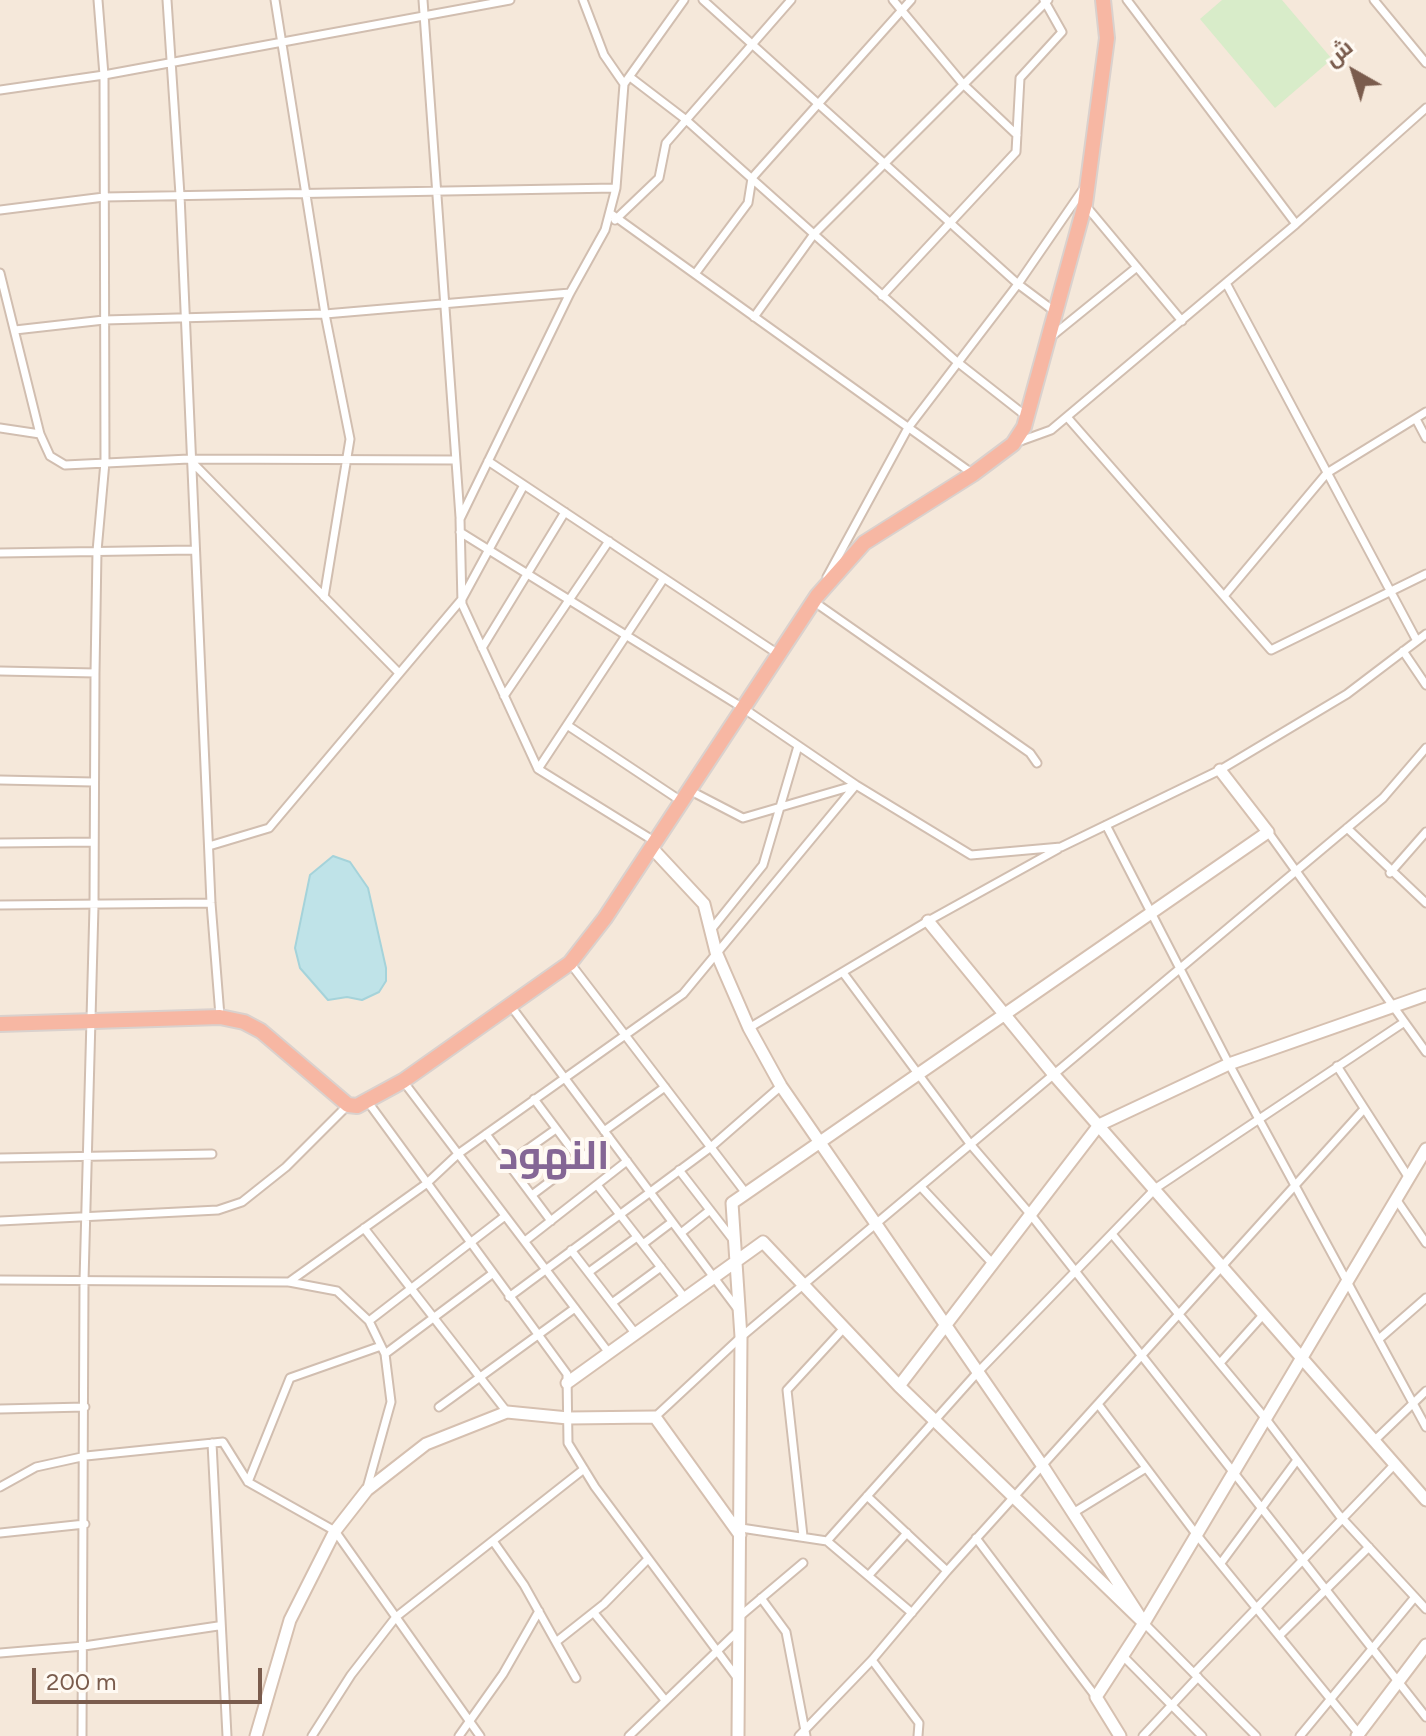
<!DOCTYPE html>
<meta charset="utf-8">
<style>
body{margin:0}
#map{position:relative;width:1426px;height:1736px;overflow:hidden;background:#fdf6ec;font-family:Figtree,Cairo,sans-serif}
canvas{display:block}
.north{position:absolute;left:1314px;top:32px;width:80px;height:80px;-webkit-text-stroke:6px #fffaf3;paint-order:stroke;rotate:321deg;font-size:22px;font-weight:700;line-height:32px;text-align:center;color:#7a5c4d}
.north::after{content:'';display:block;margin:auto;width:28px;height:36px;background:#7a5c4d;clip-path:polygon(50% 0,100% 100%,50% 72%,0 100%)}
.scale{position:absolute;left:32px;top:1668px;width:230px;height:36px;box-sizing:border-box;border:4px solid #7a5c4d;border-top:0;padding-left:10px;font-size:24px;line-height:28px;white-space:nowrap;color:#7a5c4d;-webkit-text-stroke:6px #fffaf3;paint-order:stroke}
</style>
<div id="map">
<canvas width="1426" height="1736"></canvas>
<div class="north">ش</div>
<div class="scale">200 m</div>
</div>
<script>
const ctx = document.querySelector('canvas').getContext('2d');
ctx.lineJoin = 'round';
function paint(path, color) { ctx.fillStyle = color; ctx.fill(path, 'evenodd'); }
const toPath = rows => new Path2D(rows.map(r => 'M' + r).join(''));
function strokePath(path, color, width, dash) { ctx.strokeStyle = color; ctx.lineWidth = width; ctx.lineCap = dash ? 'butt' : 'round'; ctx.setLineDash(dash || []); ctx.stroke(path); }
function drawText(font, color, halo, rows, align = 'center') {
  ctx.font = font + ' Figtree,Cairo,sans-serif'; ctx.lineWidth = 8; ctx.setLineDash([]); ctx.textBaseline = 'middle'; ctx.strokeStyle = halo; ctx.fillStyle = color; for (const [text, x, y, turn = 0] of rows) {
    ctx.save(); ctx.translate(x, y); ctx.rotate((+turn || 0) * Math.PI / 180); ctx.textAlign = isNaN(turn) ? turn : align; if (halo) ctx.strokeText(text, 0, 0); ctx.fillText(text, 0, 0); ctx.restore();
  }
}
const residential = toPath([
 [0,0,1426,0,1426,1736,0,1736]
]);
const green = toPath([
 [1222,0,1282,0,1332,59,1275,108,1200,19]
]);
const water = toPath([
 [333,856,350,862,368,888,386,968,386,981,379,992,362,1000,347,997,328,1000,300,968,295,948,310,875,333,856]
]);
const street = toPath([
 [167,0,180,195,211,903,220,1016],
 [275,0,325,314,350,439,324,597],
 [423,0,460,517],
 [583,0,604,55,624,84],
 [703,0,1018,284,1054,311],
 [893,0,963,84,1017,135],
 [1127,0,1296,224],
 [1374,0,1426,63],
 [630,77,685,119,956,361,1026,416],
 [0,90,104,75,510,0],
 [1086,206,1182,321],
 [0,210,104,197,616,188],
 [610,213,973,474],
 [615,220,659,178,666,143,791,0],
 [0,273,40,434,50,456,65,465,189,459,398,672],
 [695,274,748,203,752,178,911,0],
 [1226,283,1417,641],
 [882,296,1016,152,1020,78,1062,32,1044,0],
 [754,317,814,234,1048,0],
 [15,330,104,320,325,314,570,293],
 [1052,336,1137,267],
 [1067,417,1271,650,1426,574],
 [1416,419,1426,438],
 [0,428,40,434],
 [1015,443,1051,430,1296,224,1426,108],
 [189,459,455,460],
 [488,461,778,654],
 [0,553,193,550],
 [827,577,908,428,1018,284,1084,188],
 [1224,596,1327,473,1426,412],
 [813,601,1030,753,1037,763],
 [482,648,565,512],
 [1403,651,1426,685],
 [0,671,95,673],
 [504,696,609,541],
 [567,725,681,801],
 [538,769,664,578],
 [0,780,93,782],
 [689,790,743,818,856,785,971,855,1061,847,1220,770,1347,694,1426,634],
 [1106,825,1229,1064,1426,1427],
 [1347,828,1426,903],
 [1268,832,1426,1052],
 [654,841,538,769,462,604,460,519,570,293,605,230,616,188,624,84,684,0],
 [0,843,93,842],
 [209,846,269,828,462,599,524,485],
 [1390,873,1426,832],
 [0,905,211,903],
 [710,931,763,865,798,746],
 [570,963,745,1192],
 [844,974,971,1145,1031,1215,1426,1717],
 [510,1005,739,1311],
 [749,1028,928,921,1058,849],
 [1337,1066,1409,1178],
 [403,1081,609,1353],
 [534,1099,579,1159],
 [368,1102,567,1374,568,1443,595,1487,738,1679],
 [604,1131,665,1087],
 [486,1134,551,1221],
 [0,1158,212,1154],
 [508,1163,556,1129],
 [679,1170,734,1241],
 [597,1185,684,1297],
 [921,1187,993,1264],
 [532,1195,609,1137],
 [1396,1199,1426,1243],
 [0,1221,218,1210,242,1202,286,1167,348,1105],
 [364,1228,507,1412],
 [681,1233,710,1210],
 [1112,1234,1266,1419,1339,1515,1426,1609],
 [525,1241,627,1161],
 [643,1244,672,1222],
 [571,1250,635,1333],
 [589,1272,637,1237],
 [0,1280,289,1282,337,1291,369,1321,385,1354,391,1402,367,1488],
 [289,1282,426,1184,458,1154,683,994,856,785,743,708,460,532],
 [509,1297,711,1147,781,1086],
 [612,1303,661,1267],
 [369,1321,505,1216],
 [1379,1339,1426,1298],
 [385,1354,492,1274],
 [1220,1363,1263,1315],
 [1098,1404,1196,1534,1359,1734],
 [439,1407,575,1308],
 [0,1409,85,1407],
 [655,1417,741,1337,1383,798,1426,748],
 [1374,1441,1426,1391],
 [212,1443,227,1736],
 [248,1482,290,1378,381,1346],
 [0,1487,36,1467,86,1456,223,1442,248,1482,335,1531,480,1736],
 [867,1496,947,1571],
 [1073,1513,1146,1468],
 [741,1528,827,1541,912,1613],
 [0,1533,85,1524],
 [803,1536,787,1390,844,1328],
 [976,1538,1096,1697],
 [493,1541,524,1585,576,1678],
 [827,1541,977,1373,1156,1188,1403,1023],
 [1221,1563,1297,1460],
 [869,1575,907,1533],
 [761,1598,786,1632,806,1736],
 [594,1613,665,1700],
 [739,1617,803,1563],
 [1144,1623,1256,1736],
 [1280,1635,1369,1547],
 [556,1642,604,1604,647,1560],
 [0,1653,84,1646,218,1626],
 [1123,1656,1202,1736],
 [872,1660,919,1723,918,1736],
 [1194,1673,1395,1464],
 [82,1736,84,1281,94,906,95,673,97,551,105,462,104,75,98,0],
 [312,1736,351,1675,396,1617,584,1469],
 [459,1736,503,1674,539,1611],
 [629,1736,739,1630],
 [799,1736,872,1660,947,1571,1364,1109],
 [1143,1736,1198,1677],
 [1300,1736,1415,1597]
]);
const secondary = toPath([
 [651,847,704,904,716,952,749,1028,781,1086,1042,1465,1144,1623,1096,1697,1120,1736],
 [928,921,1055,1076,1426,1500],
 [567,1383,763,1242,899,1386,1144,1623,1426,1149],
 [899,1386,1099,1125,1229,1064,1426,995],
 [256,1736,290,1620,335,1531,367,1490,426,1444,507,1412,568,1418,655,1417,740,1535],
 [738,1736,741,1337,732,1203,1268,832,1220,770],
 [1357,1736,1426,1645]
]);
const highway = toPath([
 [0,1024,220,1017,244,1022,261,1031,348,1105,357,1106,403,1081,570,963,605,918,817,596,864,543,973,474,1013,444,1024,427,1085,204,1107,38,1103,0]
]);
const townNames = [
 ["النهود",554,1157]
];
paint(residential, '#f5e8da');
paint(green, '#d8ecc9');
paint(water, '#bfe3e8');
strokePath(water, '#a5d3da', 2);
strokePath(street, '#d1beb0', 11);
strokePath(secondary, '#d6c0b0', 15);
strokePath(highway, '#dad1cd', 18);
strokePath(street, '#fff', 7);
strokePath(secondary, '#fff', 11);
strokePath(highway, '#f7b7a3', 14);
drawText('bold 40px', '#846695', '#fffaf3', townNames);
</script>
